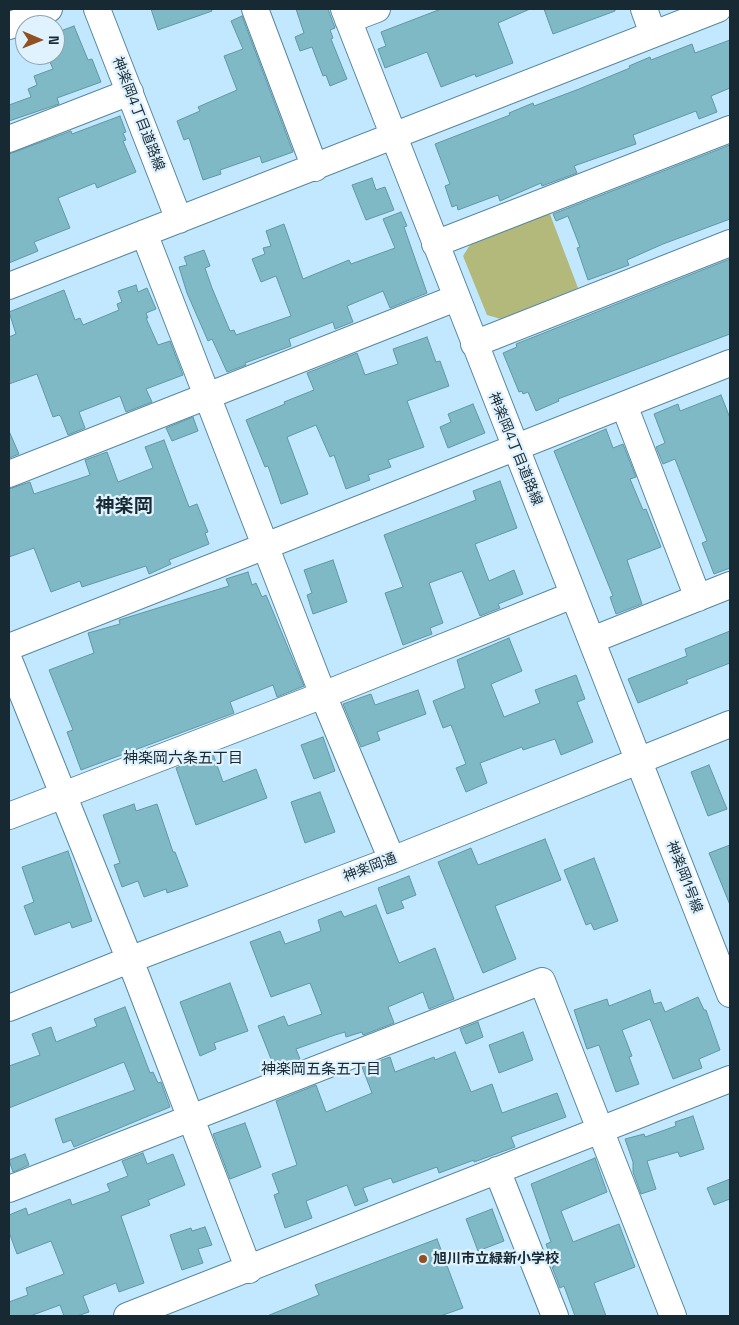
<!DOCTYPE html>
<meta charset="utf-8">
<style>
body{margin:0}
#map{position:relative;width:739px;height:1325px;overflow:hidden;background:#c1e8fe;font-family:"Space Grotesk",sans-serif}
canvas{display:block}
.frame{position:absolute;inset:0;border:10px solid #172a34;pointer-events:none}
.north{position:absolute;left:15px;top:15px;width:50px;height:50px;box-sizing:border-box;background:#dff2fd;border:1px solid #8fa2ad;border-radius:50%;rotate:91deg;font-size:14px;font-weight:700;line-height:20px;text-align:center;color:#172a34}
.north::after{content:'';display:block;margin:auto;width:18px;height:22px;background:#924f1f;clip-path:polygon(50% 0,100% 100%,50% 72%,0 100%)}
</style>
<div id="map">
<canvas width="739" height="1325"></canvas>
<div class="frame"></div>
<div class="north">N</div>
</div>
<script>
const ctx = document.querySelector('canvas').getContext('2d');
ctx.lineJoin = 'round';
function paint(path, color) { ctx.fillStyle = color; ctx.fill(path, 'evenodd'); }
const toPath = rows => new Path2D(rows.map(r => 'M' + r).join(''));
function strokePath(path, color, width, dash) { ctx.strokeStyle = color; ctx.lineWidth = width; ctx.lineCap = dash ? 'butt' : 'round'; ctx.setLineDash(dash || []); ctx.stroke(path); }
function drawText(font, color, halo, rows, align = 'center') {
  ctx.font = font + ' "Space Grotesk","Noto Sans JP",sans-serif'; ctx.lineWidth = 4.5; ctx.setLineDash([]); ctx.textBaseline = 'middle'; ctx.strokeStyle = halo; ctx.fillStyle = color; for (const [text, x, y, turn = 0] of rows) {
    ctx.save(); ctx.translate(x, y); ctx.rotate((+turn || 0) * Math.PI / 180); ctx.textAlign = isNaN(turn) ? turn : align; if (halo) ctx.strokeText(text, 0, 0); ctx.fillText(text, 0, 0); ctx.restore();
  }
}
const green = toPath([
 [548,209,578,288,501,319,487,315,463,256,473,240]
]);
const building = toPath([
 [151,9,211,9,212,11,158,30,151,9],
 [296,9,328,9,335,28,330,30,333,38,331,39,347,79,330,86,326,75,323,76,312,47,300,51,295,37,304,33,296,9],
 [441,9,530,9,498,23,513,63,476,77,475,74,441,87,427,52,385,68,378,49,386,46,381,32,441,9],
 [544,9,615,9,615,11,553,34,544,9],
 [242,16,293,152,262,163,260,156,220,170,221,174,203,180,189,138,184,140,177,121,200,111,198,107,237,90,224,56,243,49,231,21,242,16],
 [74,26,88,60,92,59,101,82,57,98,59,104,9,121,9,105,31,97,28,89,37,85,34,76,53,69,47,55,55,55,55,33,74,26],
 [730,40,730,88,711,96,717,112,699,119,696,111,633,135,636,144,574,166,577,173,542,186,541,183,500,201,498,195,458,210,457,205,452,207,445,186,450,184,435,144,510,115,509,113,533,103,534,106,579,89,630,68,629,66,650,57,651,60,692,44,695,53,730,40],
 [120,116,126,132,123,133,126,140,123,141,136,172,97,188,95,183,58,198,70,228,34,242,38,251,9,263,9,154,71,131,72,134,120,116],
 [730,145,730,219,663,244,627,260,629,265,588,280,577,248,580,247,568,216,556,221,553,214,730,145],
 [372,178,376,190,385,187,394,210,366,220,352,185,372,178],
 [401,212,407,226,404,227,427,293,390,308,383,291,347,306,353,322,335,329,333,322,289,339,291,346,245,363,246,365,227,372,212,339,208,341,187,293,179,267,187,265,184,257,204,250,210,266,205,268,212,288,230,331,234,330,236,335,291,316,276,276,261,282,252,259,265,254,263,248,271,246,266,231,284,224,303,279,349,260,351,264,395,248,383,219,401,212],
 [730,259,730,334,558,399,559,401,536,411,528,392,523,394,522,391,519,392,503,353,517,347,516,344,730,259],
 [136,285,138,292,147,288,156,309,146,313,148,318,146,318,158,345,170,341,183,375,146,389,152,402,126,412,120,396,79,412,85,428,68,435,61,417,59,415,53,417,37,374,9,384,9,337,16,334,9,312,64,290,75,320,80,318,83,325,119,310,117,304,122,302,118,291,136,285],
 [427,337,436,362,440,361,449,386,407,401,424,447,388,460,391,467,368,475,370,480,346,489,334,455,330,457,316,425,287,437,308,494,281,504,268,466,265,467,246,420,285,404,284,402,314,390,307,373,357,353,365,375,398,364,393,349,427,337],
 [721,395,730,418,730,568,714,574,702,543,707,541,675,459,663,464,656,447,665,443,654,414,678,404,680,411,721,395],
 [473,404,485,433,448,448,440,427,451,422,448,414,473,404],
 [193,417,198,431,172,441,166,428,193,417],
 [606,429,613,448,623,444,636,477,630,479,643,510,646,509,661,547,627,560,642,604,616,614,610,597,613,596,554,451,606,429],
 [9,431,19,454,9,458,9,431],
 [164,440,189,507,197,504,208,532,205,533,209,544,169,560,171,564,149,574,146,566,82,587,80,581,51,592,34,548,9,557,9,489,30,482,34,494,90,475,85,460,107,452,118,482,153,468,145,447,164,440],
 [500,481,517,528,475,544,489,581,514,570,523,594,498,604,500,608,480,616,462,571,429,583,443,623,430,628,432,634,403,645,385,593,403,587,384,535,476,500,473,491,500,481],
 [333,560,347,602,313,614,307,595,312,593,304,570,333,560],
 [248,572,252,585,256,583,262,597,266,595,304,686,277,697,273,685,230,702,234,713,81,770,67,732,73,730,49,670,94,653,88,633,120,624,119,620,229,586,226,579,248,572],
 [730,631,730,663,686,680,688,683,638,703,628,679,687,656,685,649,730,631],
 [509,638,522,671,491,684,504,717,540,703,535,690,576,675,585,699,577,702,593,742,561,755,555,739,523,750,522,747,480,763,487,783,466,792,456,768,466,764,451,725,443,728,433,701,465,688,457,660,509,638],
 [418,690,426,714,377,732,380,740,361,747,343,704,371,694,375,705,418,690],
 [323,737,335,771,314,779,301,745,323,737],
 [213,754,223,782,256,769,267,798,196,825,176,768,213,754],
 [709,765,727,809,708,816,691,772,709,765],
 [320,792,335,832,305,843,291,802,320,792],
 [134,804,136,811,157,804,173,852,175,852,188,886,167,893,166,889,144,897,138,881,122,887,114,865,120,863,103,815,134,804],
 [545,839,561,880,495,906,516,959,483,973,438,862,471,848,478,865,545,839],
 [730,845,730,905,709,853,730,845],
 [68,851,92,921,72,928,70,922,35,935,24,906,34,902,22,867,68,851],
 [594,858,618,921,594,930,591,923,586,925,564,870,594,858],
 [409,876,416,895,401,901,404,908,387,914,378,888,409,876],
 [376,905,399,963,435,948,454,999,429,1009,423,992,388,1007,394,1023,363,1035,362,1032,346,1037,345,1032,335,1035,296,1049,300,1059,275,1069,258,1026,284,1016,288,1026,322,1014,310,983,271,997,250,942,280,931,285,944,321,931,318,920,341,911,344,917,376,905],
 [230,983,248,1031,214,1043,216,1049,200,1056,180,1002,230,983],
 [650,990,654,1004,661,1002,665,1012,698,997,704,1010,706,1010,720,1050,699,1059,702,1068,673,1079,650,1019,622,1030,632,1056,629,1057,639,1084,616,1092,599,1045,587,1049,574,1010,607,999,609,1006,650,990],
 [125,1007,150,1073,153,1072,158,1083,161,1082,170,1107,74,1147,71,1140,63,1143,55,1119,135,1090,124,1062,9,1108,9,1066,40,1055,32,1034,51,1027,56,1042,97,1026,94,1019,125,1007],
 [478,1022,483,1037,466,1044,460,1029,478,1022],
 [523,1032,533,1060,499,1073,489,1045,523,1032],
 [455,1052,471,1092,492,1084,502,1113,557,1093,566,1117,511,1137,515,1147,474,1162,474,1160,439,1173,437,1167,393,1183,391,1178,363,1188,368,1201,355,1206,347,1185,306,1201,312,1218,285,1228,274,1195,279,1193,272,1174,297,1165,276,1101,316,1085,326,1112,372,1093,362,1067,390,1057,395,1072,434,1057,435,1060,455,1052],
 [693,1116,704,1149,680,1157,678,1152,647,1161,656,1189,641,1194,633,1172,633,1162,625,1139,644,1134,645,1137,676,1126,675,1122,693,1116],
 [245,1123,261,1167,230,1179,213,1134,245,1123],
 [143,1153,147,1164,173,1154,185,1185,148,1200,150,1205,121,1216,144,1283,119,1292,116,1283,83,1296,89,1312,77,1316,64,1316,60,1305,30,1316,9,1316,9,1302,28,1295,26,1288,64,1274,51,1241,17,1254,9,1232,9,1215,26,1208,28,1215,70,1199,72,1205,110,1191,107,1184,128,1176,122,1161,143,1153],
 [25,1154,29,1165,13,1172,9,1160,25,1154],
 [595,1158,607,1192,561,1211,573,1242,619,1224,635,1267,594,1283,606,1316,575,1316,564,1286,560,1288,552,1267,554,1267,546,1244,551,1242,531,1184,595,1158],
 [730,1179,730,1199,714,1205,707,1188,730,1179],
 [492,1209,504,1241,478,1251,466,1219,492,1209],
 [205,1227,212,1245,198,1249,203,1263,182,1270,170,1235,191,1228,192,1231,205,1227],
 [437,1239,463,1308,440,1316,267,1316,319,1295,315,1285,437,1239]
]);
const minor = toPath([
 [97,9,179,220],
 [255,9,315,168],
 [344,9,730,994],
 [644,9,653,34],
 [348,20,377,9],
 [9,26,49,9],
 [9,139,130,92],
 [144,233,323,695,392,860],
 [435,244,730,129],
 [9,286,718,9],
 [474,344,730,243],
 [624,405,698,598],
 [9,474,456,298],
 [592,640,730,585],
 [9,647,730,363],
 [9,660,137,978,249,1270],
 [9,816,323,695,573,595],
 [9,1008,129,960,392,860,730,724],
 [497,1170,555,1316],
 [9,1189,542,981,673,1316],
 [127,1316,730,1079]
]);
const markers = [
 [423,1259,5,"#924f1f"]
];
const streetNames = [
 ["神楽岡4丁目道路線",138,114,69],
 ["神楽岡4丁目道路線",515,449,68],
 ["神楽岡通",370,868,-21],
 ["神楽岡1号線",684,877,69]
];
const poiNames = [
 ["旭川市立緑新小学校",433,1259]
];
const neighbourhoodNames = [
 ["神楽岡六条五丁目",183,759],
 ["神楽岡五条五丁目",321,1070]
];
const districtNames = [
 ["神楽岡",124,507]
];
paint(green, '#b3b87b');
paint(building, '#7eb9c5');
strokePath(building, '#5f98a4', 1);
strokePath(minor, '#58879f', 28);
strokePath(minor, '#fff', 26);
for (const [x, y, r, color] of markers) { const dot = new Path2D(); dot.arc(x, y, r, 0, 2 * Math.PI); ctx.fillStyle = color; ctx.fill(dot); strokePath(dot, '#dff2fd', 2); }
drawText('14px', '#172a34', '#dff2fd', streetNames);
drawText('bold 14px', '#172a34', '#dff2fd', poiNames, 'left');
drawText('15px', '#172a34', '#dff2fd', neighbourhoodNames);
drawText('bold 19px', '#172a34', '#dff2fd', districtNames);
</script>
